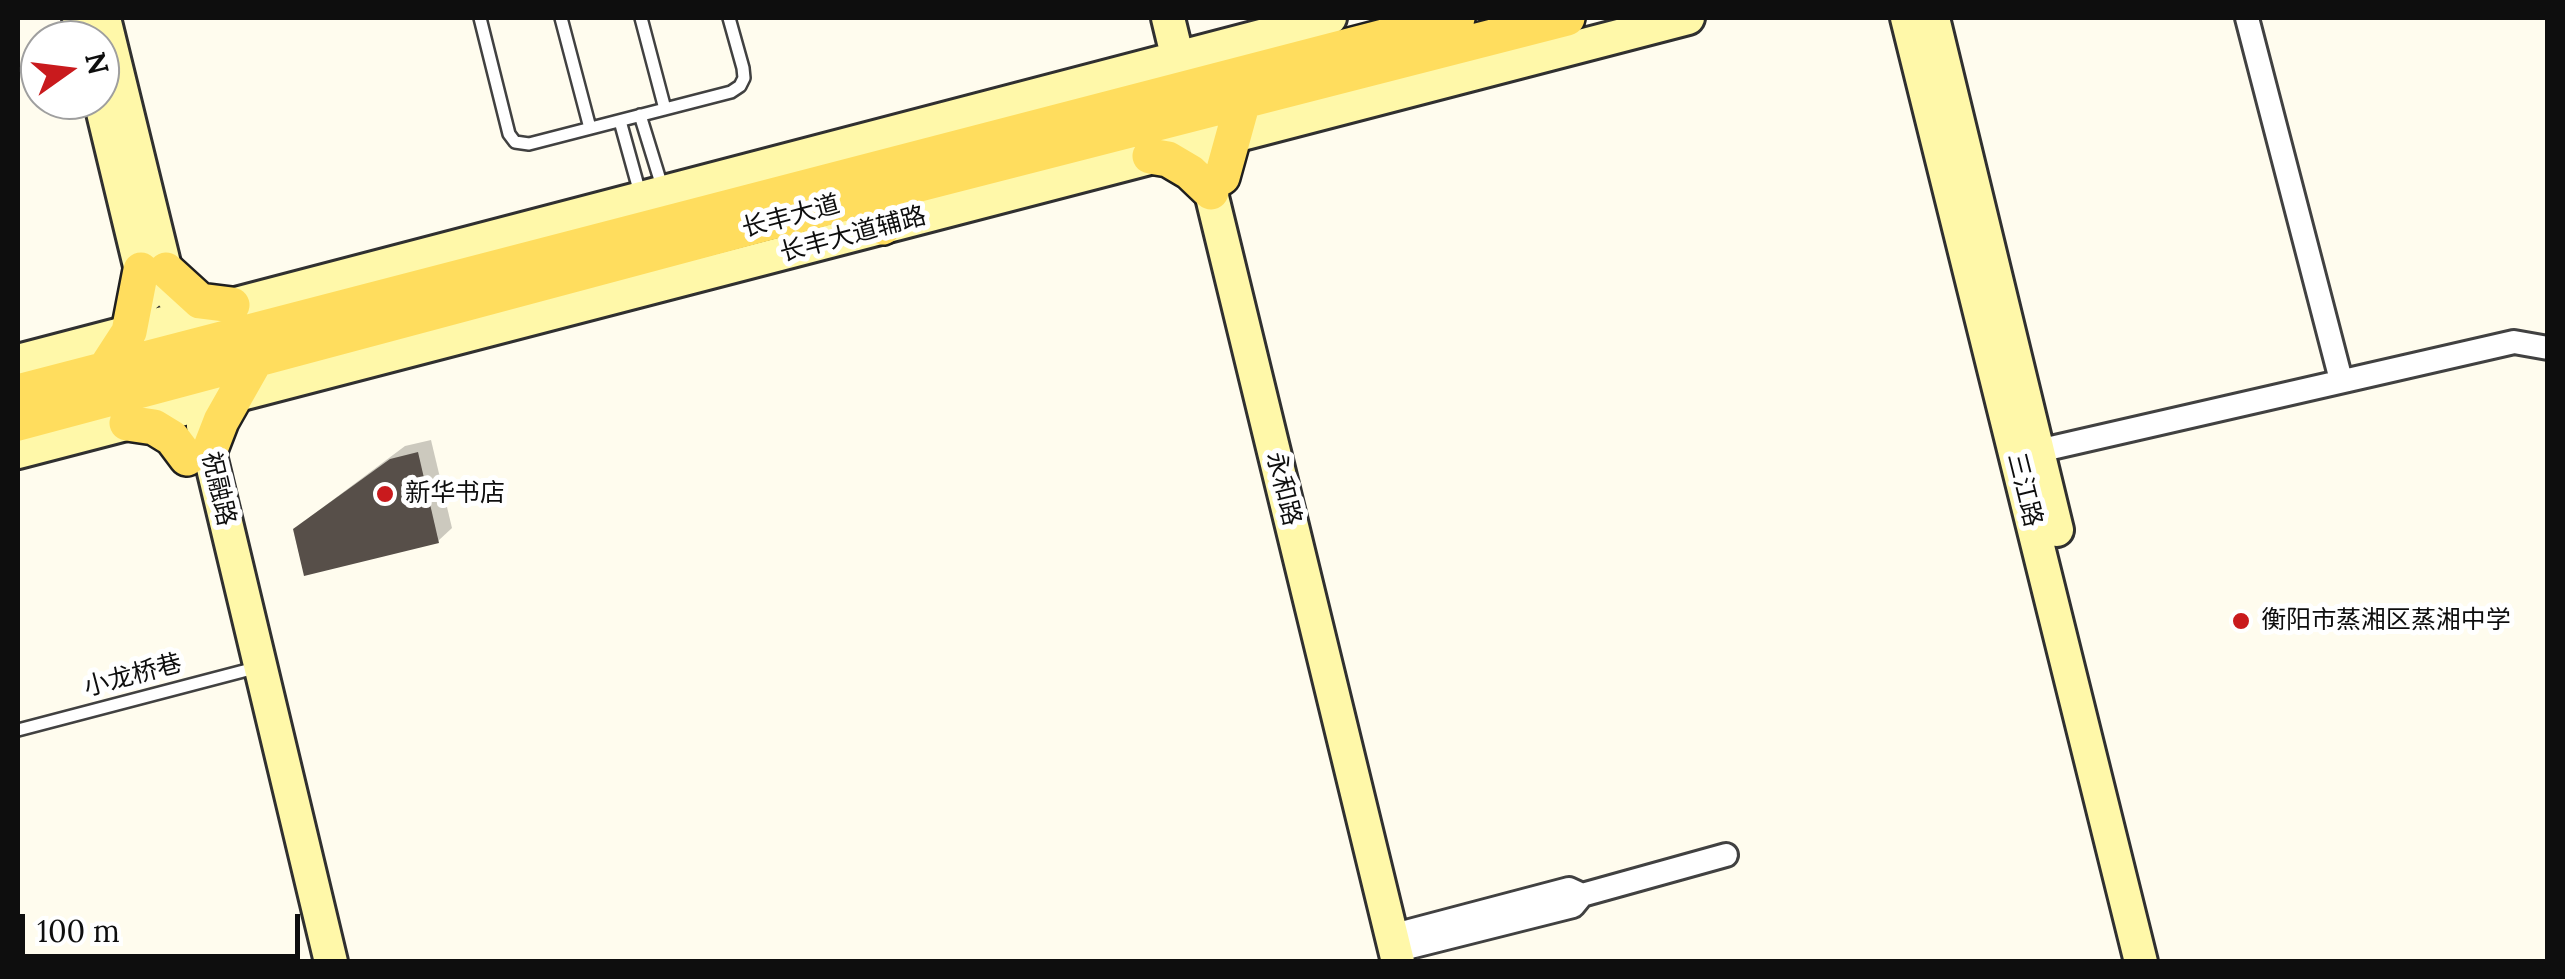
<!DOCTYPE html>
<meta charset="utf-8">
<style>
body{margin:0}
#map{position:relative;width:2565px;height:979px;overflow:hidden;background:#fffcee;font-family:Lora,serif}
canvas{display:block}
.frame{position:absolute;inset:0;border:20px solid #0e0e0e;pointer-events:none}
.north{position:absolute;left:20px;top:20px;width:100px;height:100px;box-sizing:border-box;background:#fff;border:2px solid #9f9f9f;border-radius:50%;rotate:76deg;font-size:28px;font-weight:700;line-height:40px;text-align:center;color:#0e0e0e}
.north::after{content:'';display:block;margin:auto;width:35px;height:45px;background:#c91a1d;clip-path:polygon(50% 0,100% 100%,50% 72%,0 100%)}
.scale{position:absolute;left:20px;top:914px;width:280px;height:45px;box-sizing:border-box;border:5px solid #0e0e0e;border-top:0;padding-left:12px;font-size:30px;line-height:35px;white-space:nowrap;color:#0e0e0e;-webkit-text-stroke:8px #fff;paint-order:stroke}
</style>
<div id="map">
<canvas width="2565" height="979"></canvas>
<div class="frame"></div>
<div class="north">N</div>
<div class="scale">100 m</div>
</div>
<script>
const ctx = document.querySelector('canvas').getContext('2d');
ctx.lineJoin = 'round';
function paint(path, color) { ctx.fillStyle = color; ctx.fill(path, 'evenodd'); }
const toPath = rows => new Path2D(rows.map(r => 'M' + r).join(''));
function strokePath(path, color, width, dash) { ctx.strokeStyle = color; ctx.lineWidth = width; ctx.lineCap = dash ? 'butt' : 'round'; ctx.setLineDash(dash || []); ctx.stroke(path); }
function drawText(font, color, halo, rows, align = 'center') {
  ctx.font = font + ' Lora,"Noto Sans SC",serif'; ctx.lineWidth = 10; ctx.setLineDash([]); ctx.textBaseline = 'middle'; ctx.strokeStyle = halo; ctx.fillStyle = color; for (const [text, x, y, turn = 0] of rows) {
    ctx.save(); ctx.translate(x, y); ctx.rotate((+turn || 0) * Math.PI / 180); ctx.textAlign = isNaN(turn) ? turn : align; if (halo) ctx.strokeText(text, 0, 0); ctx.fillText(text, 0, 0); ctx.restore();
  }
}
const shadow = toPath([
 [431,440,452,528,438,541,296,530,310,517,405,446]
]);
const building = toPath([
 [418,452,439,543,304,576,293,529,390,459]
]);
const lane = toPath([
 [480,18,509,134,515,142,529,144,731,92,740,86,744,78,743,68,729,18],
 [561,18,590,128],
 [641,18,665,109],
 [620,121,638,186,654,194,660,180,640,115],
 [18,730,255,668]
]);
const street = toPath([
 [2247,18,2341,380],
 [2038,451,2514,342,2548,348],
 [1396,941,1406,932,1569,889,1582,895],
 [1393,943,1410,947,1573,906,1582,895,1726,855]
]);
const secondary = toPath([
 [79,18,85,40],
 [104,18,172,296],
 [1168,18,1182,76],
 [1907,18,2141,962],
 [1933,18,2057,530],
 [100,100,147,295],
 [1205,168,1398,962],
 [18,361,1330,18],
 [203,426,331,962],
 [18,452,1688,18]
]);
const primary = toPath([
 [1150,156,1168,159,1190,172,1211,192],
 [1222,177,1243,101],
 [875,195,883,227],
 [166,270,200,301,232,305],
 [105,369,129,332,141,270],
 [18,392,1457,18],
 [18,423,763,224,1567,18],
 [127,423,154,427,172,438,187,458],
 [209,452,221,421,255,361]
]);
const markers = [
 [385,494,10,"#c91a1d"],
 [2241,621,10,"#c91a1d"]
];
const streetNames = [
 ["长丰大道",791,217,-15],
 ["长丰大道辅路",853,235,-15],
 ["祝融路",218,489,77],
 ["永和路",1283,489,76],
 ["三江路",2024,490,76],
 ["小龙桥巷",133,676,-15]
];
const poiNames = [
 ["新华书店",405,494],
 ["衡阳市蒸湘区蒸湘中学",2261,621]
];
paint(shadow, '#0003');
paint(building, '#574f49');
strokePath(lane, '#414141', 16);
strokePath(street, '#414141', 28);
strokePath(secondary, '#303030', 38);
strokePath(primary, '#1f1f1f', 40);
strokePath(lane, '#fff', 11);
strokePath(street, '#fff', 22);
strokePath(secondary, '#fff8a9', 32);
strokePath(primary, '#ffdd5e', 35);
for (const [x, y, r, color] of markers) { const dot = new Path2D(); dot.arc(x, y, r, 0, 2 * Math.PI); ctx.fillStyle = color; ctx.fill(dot); strokePath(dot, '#fff', 4); }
drawText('25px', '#0e0e0e', '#fff', streetNames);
drawText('25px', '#0e0e0e', '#fff', poiNames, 'left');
</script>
